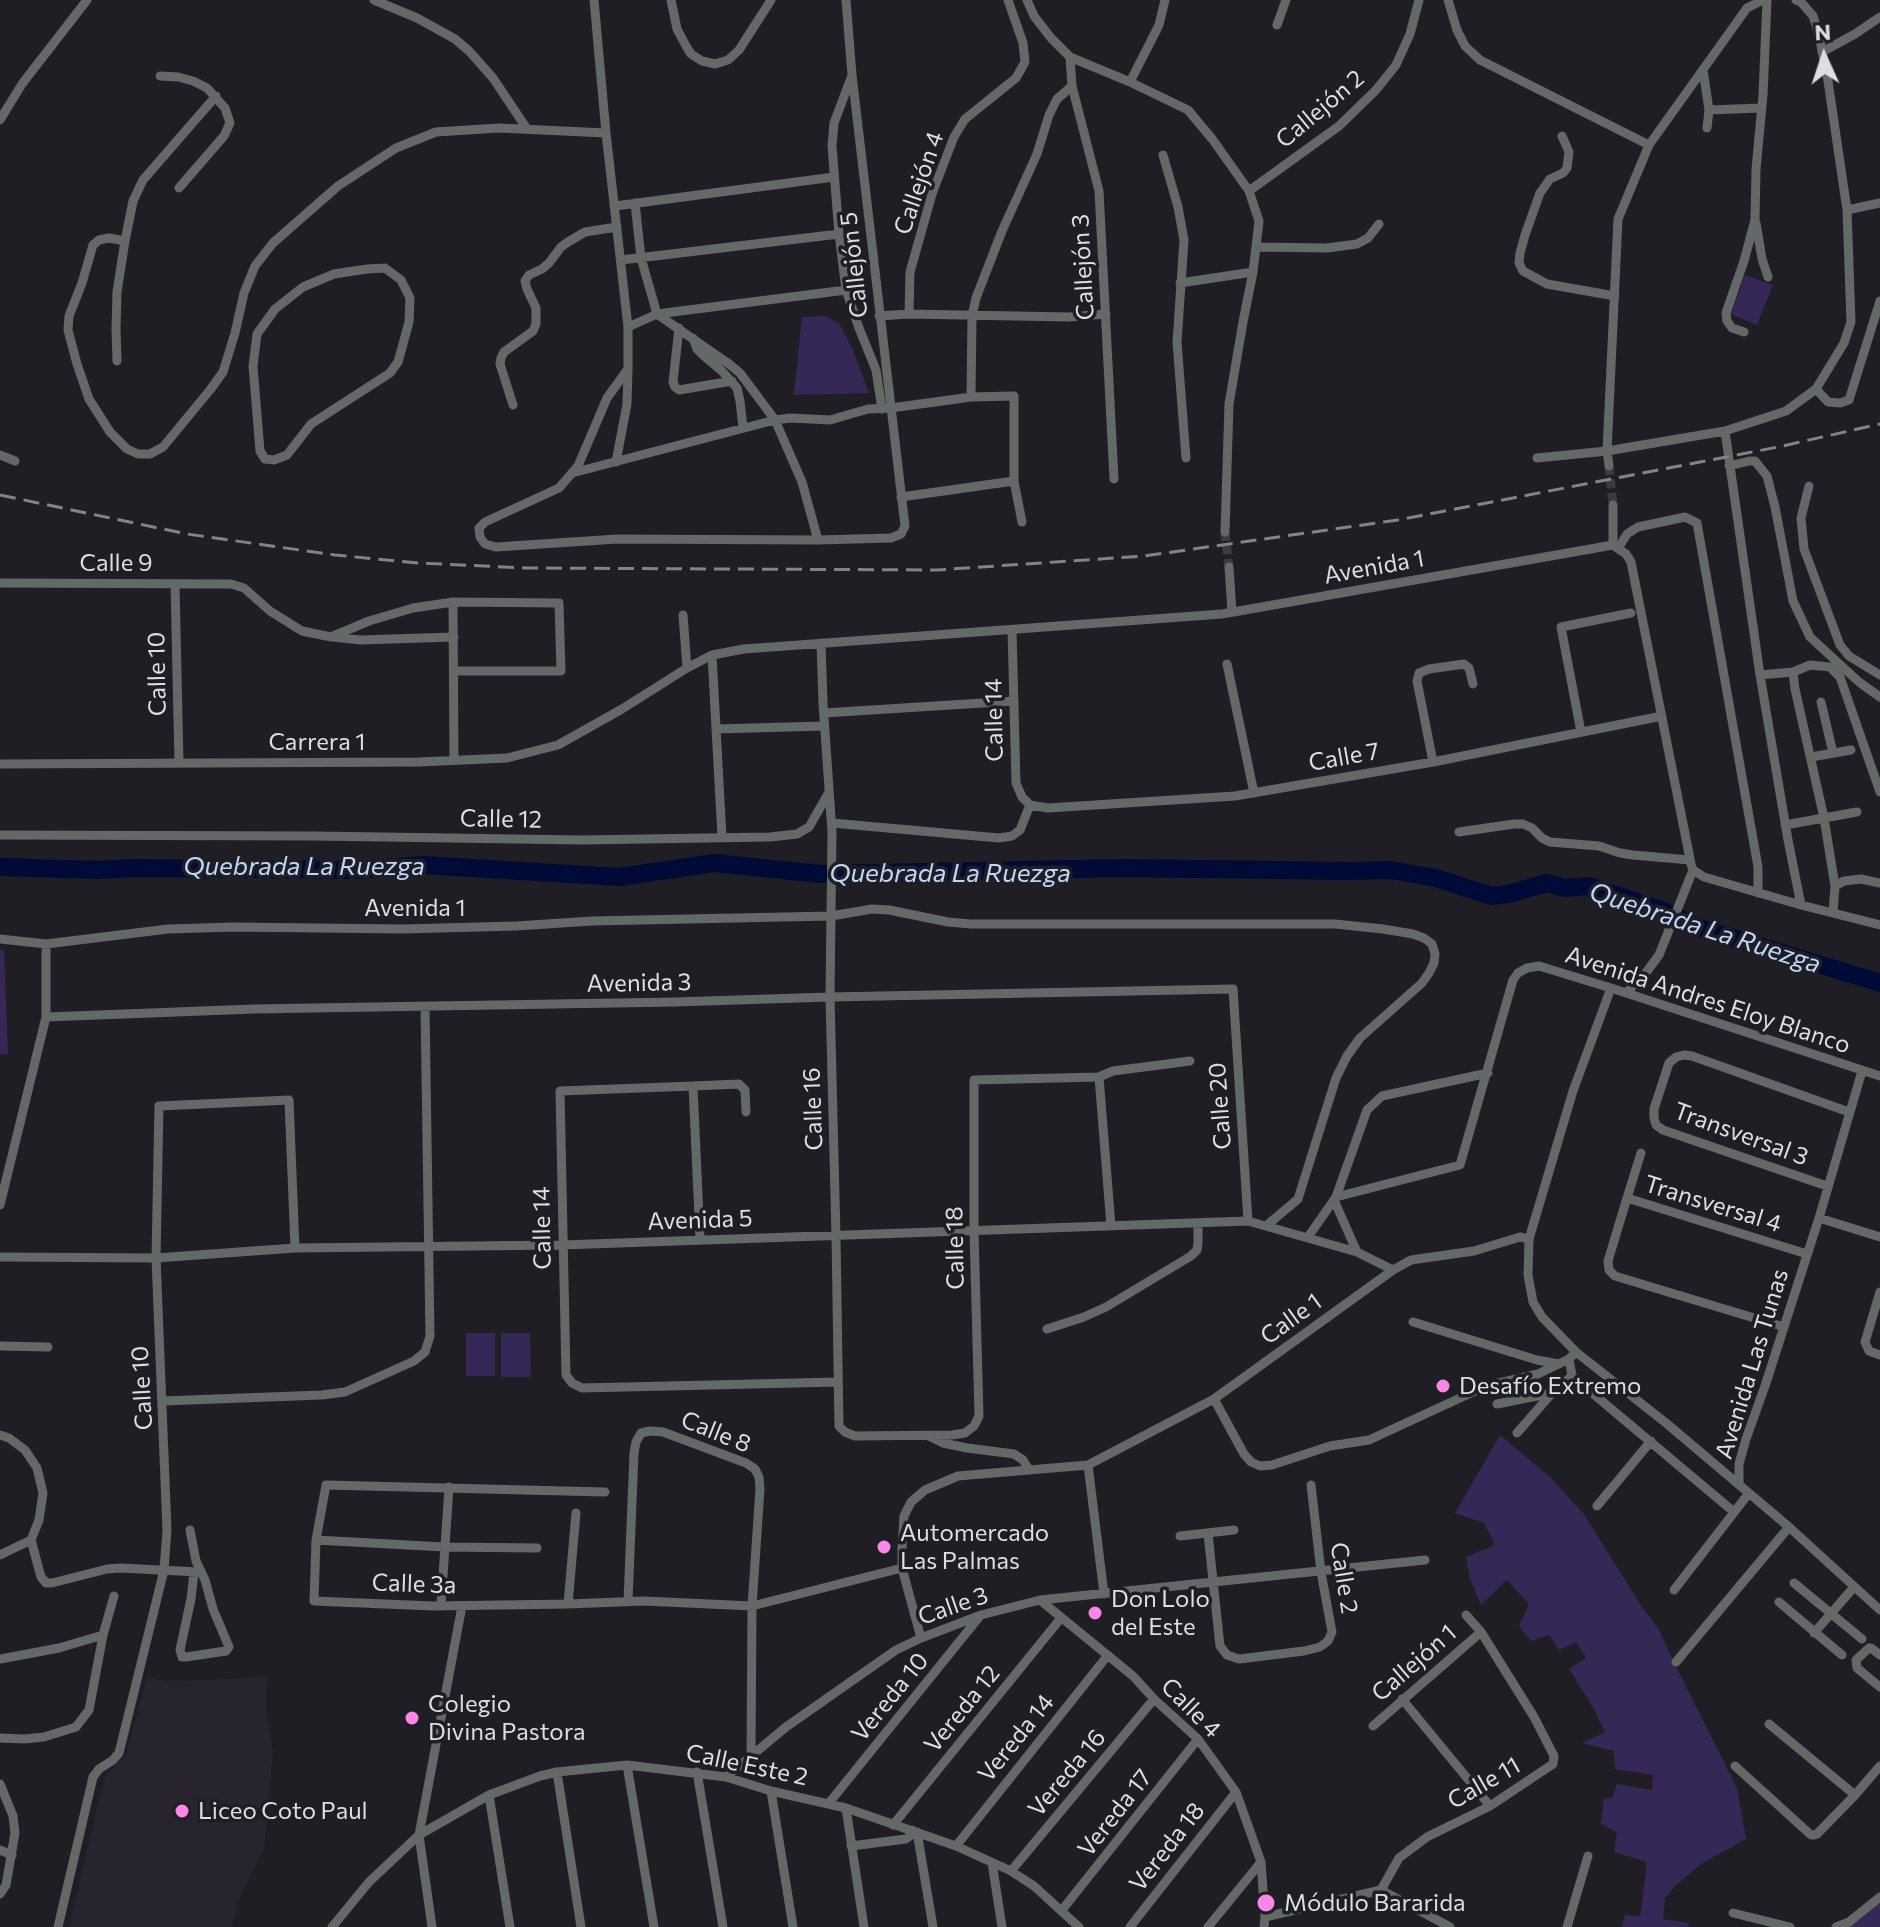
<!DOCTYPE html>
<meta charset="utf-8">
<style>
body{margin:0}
#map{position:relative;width:1880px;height:1927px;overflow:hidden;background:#1f1e24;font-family:Commissioner,sans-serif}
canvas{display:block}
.north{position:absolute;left:1784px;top:16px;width:80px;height:80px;-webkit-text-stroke:6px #1f1e24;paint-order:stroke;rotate:357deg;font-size:22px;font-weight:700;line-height:32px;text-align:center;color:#dedde1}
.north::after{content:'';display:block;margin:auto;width:28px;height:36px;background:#dedde1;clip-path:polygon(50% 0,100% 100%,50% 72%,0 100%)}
</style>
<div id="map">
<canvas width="1880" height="1927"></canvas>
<div class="north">N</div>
</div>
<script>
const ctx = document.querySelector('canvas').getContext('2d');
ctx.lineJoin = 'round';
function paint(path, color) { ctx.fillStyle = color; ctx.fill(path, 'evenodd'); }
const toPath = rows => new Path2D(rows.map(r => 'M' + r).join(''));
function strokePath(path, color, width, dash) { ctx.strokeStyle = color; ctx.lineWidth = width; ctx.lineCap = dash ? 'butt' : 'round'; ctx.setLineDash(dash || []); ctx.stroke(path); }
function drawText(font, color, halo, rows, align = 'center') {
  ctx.font = font + ' Commissioner,sans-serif'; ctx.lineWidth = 7; ctx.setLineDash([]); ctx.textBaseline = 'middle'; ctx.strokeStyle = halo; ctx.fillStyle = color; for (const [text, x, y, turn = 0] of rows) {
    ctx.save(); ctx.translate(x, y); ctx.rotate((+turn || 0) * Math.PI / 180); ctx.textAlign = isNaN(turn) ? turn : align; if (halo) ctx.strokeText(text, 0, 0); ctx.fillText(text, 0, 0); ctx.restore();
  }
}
const built = toPath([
 [147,1676,164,1681,235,1679,267,1676,266,1708,273,1751,264,1848,241,1895,231,1927,69,1927,105,1775,126,1756]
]);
const green = toPath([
 [1745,275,1773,285,1757,325,1731,314],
 [824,316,839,323,853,350,869,393,794,395,802,317],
 [0,950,4,951,8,1054,0,1054],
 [466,1333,495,1333,495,1376,466,1376],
 [501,1333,530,1333,531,1377,501,1377],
 [1500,1435,1550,1477,1583,1513,1642,1607,1659,1630,1677,1669,1737,1788,1746,1839,1701,1864,1675,1886,1665,1898,1663,1919,1689,1923,1688,1927,1622,1927,1625,1915,1640,1916,1647,1862,1614,1852,1617,1832,1601,1824,1604,1798,1612,1798,1617,1784,1652,1790,1653,1775,1615,1769,1614,1751,1582,1743,1605,1732,1593,1707,1569,1669,1586,1658,1576,1642,1559,1650,1549,1635,1531,1641,1519,1626,1529,1604,1507,1580,1481,1605,1470,1579,1466,1557,1495,1545,1484,1523,1455,1513],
 [1880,1902,1880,1927,1834,1927]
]);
const river = toPath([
 [0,867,98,870,134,868,354,870,423,865,619,877,715,863,820,874,1124,868,1348,871,1390,870,1436,878,1491,896,1508,894,1547,883,1565,888,1589,886,1661,910,1697,927,1880,983]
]);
const minorTunnel = toPath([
 [1609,466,1613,505],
 [1225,532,1229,567]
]);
const minor = toPath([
 [374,0,417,18,455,39,469,51,493,78,527,129],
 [594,0,606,133,628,327,628,369,607,398,578,466,559,488,485,522,479,528,480,537,485,544,496,547,617,539,818,540,891,538,901,534,905,526,852,75,846,0],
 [671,0,677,29,686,46,691,54,702,61,715,64,728,60,739,50,771,0],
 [1027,0,1034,16,1051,38,1070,57,1130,82,1188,110,1213,140,1249,191,1259,221,1253,272,1243,322,1229,404,1225,532],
 [1448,0,1457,30,1465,46,1480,60,1649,145],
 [1277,25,1286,0],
 [1822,52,1855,34,1880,17],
 [1070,57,1072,86,1099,191,1114,479],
 [1703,70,1709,110,1760,108],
 [160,76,178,77,193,81,207,88,225,108,230,123,224,136,179,188],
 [851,78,834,123,832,146,839,234,846,290,859,328,876,370,882,409],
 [1130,82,1159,25,1165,0],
 [0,120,22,84,87,0],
 [1707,128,1709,110],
 [1562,136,1569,152,1567,168,1563,173,1550,179,1540,193,1525,235,1520,253,1519,263,1523,271,1547,284,1615,296],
 [1163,155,1178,207,1184,240,1177,342,1186,458],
 [1249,191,1339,126,1376,90,1396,65,1410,34,1419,0],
 [635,203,641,258,657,314,846,290],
 [615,206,834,177],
 [1847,210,1880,203],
 [1756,223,1762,259,1768,277],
 [125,241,109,238,99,240,93,245,82,283,69,316,68,330,77,364,89,399,110,432,127,449,138,454,150,454,163,447,210,390,223,372,235,333,244,293,255,266,273,243,338,186,396,148,436,132,499,128,606,133],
 [1257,247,1327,248,1357,244,1368,238,1379,224],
 [621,260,839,234],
 [385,268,401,280,410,298,409,322,398,362,390,373,311,424,287,455,274,460,265,459,260,451,253,366,257,334,275,309,303,287,334,274,367,269,385,268],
 [1180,283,1253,272],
 [909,314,910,272,932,194,954,137,965,119,1016,78,1025,62,1023,43,1008,0],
 [879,316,909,314,1069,317,1106,314],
 [679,328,673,382,675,387,679,390,685,389,732,381],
 [1744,332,1732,328,1727,321,1726,313,1744,261,1755,220,1756,169,1763,95,1767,0],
 [693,338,697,349,704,356,721,370,737,388,740,401,743,428],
 [117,361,116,329,117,292,125,241,133,201,143,180,216,96],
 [1816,389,1828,402,1840,403,1849,400,1880,301],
 [971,397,972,316,976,298,1002,231,1037,154,1049,115,1057,99,1072,86],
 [513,405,500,364,501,358,504,352,533,331,536,324,536,308,527,289,525,281,529,275,542,269,549,263,561,247,568,242,585,232,617,227],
 [1725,431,1760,675,1788,840,1801,905],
 [0,455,15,461],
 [1537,458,1607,451,1725,431,1786,411,1816,389,1844,343,1851,322,1847,210,1828,81,1819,35,1813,16,1801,2,1796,0],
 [616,462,627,404,628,370],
 [1609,466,1607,451,1618,219,1649,145,1747,8,1763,0],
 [1729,466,1749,461,1755,461,1767,476,1775,507,1793,601,1810,637,1859,682,1880,697],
 [572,473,775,420,740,373,729,364,657,314,628,327],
 [1014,481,1022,522],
 [1809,486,1801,518,1804,549,1840,645,1849,656,1880,675],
 [1613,505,1613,545],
 [818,540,802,482,775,420,790,418,830,420,868,409,891,408,971,397,1014,396,1014,481,901,497],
 [1619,547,1627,534,1638,527,1685,517,1697,523,1758,867,1758,893],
 [1229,567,1232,612],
 [0,583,231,584,244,588,270,611,302,631,331,637,369,621,413,608,453,602,559,603,561,671,454,671],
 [175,584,179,763],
 [453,602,454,760],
 [683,615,687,668],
 [1012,630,1016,783,1022,797,1030,805],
 [333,637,360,640,454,637],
 [821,643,823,703,832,832,830,997,836,1236,839,1426,845,1432,855,1436,952,1435,965,1433,974,1426,979,1416,974,1231,974,1080,1099,1077,1111,1226],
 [712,655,722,837],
 [1227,664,1254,793],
 [1793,672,1810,665,1830,667,1840,677,1880,792],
 [1760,675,1793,672,1795,689,1824,818,1835,886],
 [1821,702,1833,753],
 [824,713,1014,701],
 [716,729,824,726],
 [1581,732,1561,627,1631,613],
 [1811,757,1851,750],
 [1433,762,1417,681,1419,673,1429,669,1464,664,1469,668,1473,684],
 [0,764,419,762,507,758,558,745,622,709,687,668,712,655,744,649,1222,614,1613,545,1626,554,1631,562,1691,864,1693,870,1704,877,1801,905,1880,925],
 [1030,805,1048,808,1235,796,1433,762,1662,716],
 [832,823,999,838,1012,836,1020,830,1030,805],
 [1785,825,1857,812],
 [1459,832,1514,824,1523,824,1532,828,1542,838,1550,842,1599,846,1620,853,1633,855,1690,860],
 [0,835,315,836,582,840,770,837,797,834,809,827,828,794],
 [1833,913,1835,886,1844,881,1861,879,1880,883],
 [0,939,46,944,168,929,233,927,403,929,516,926,592,921,831,916,872,909,889,910,948,922,971,924,1335,924,1383,929,1413,934,1424,938,1432,944,1435,954,1434,963,1429,973,1422,983,1360,1038,1347,1056,1336,1078,1298,1199,1266,1226],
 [1611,988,1573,1091,1529,1239,1528,1275,1533,1302,1542,1317,1576,1352,1666,1423,1789,1527,1880,1610],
 [1626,993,1645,974,1659,955,1693,870],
 [46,1017,254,1009,675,1002,830,997,1233,989,1248,1221],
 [1099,1077,1113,1071,1190,1061],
 [693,1086,739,1084,745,1090,746,1112],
 [1827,1186,1663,1130,1656,1125,1654,1118,1654,1109,1669,1063,1676,1057,1684,1055,1692,1056,1849,1112],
 [1336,1197,1460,1165,1513,980,1518,973,1527,968,1539,966,1611,988,1880,1076],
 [1627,1198,1641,1153],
 [1334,1200,1357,1252],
 [0,1205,46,1017,46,944],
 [1819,1218,1880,1237],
 [1308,1237,1336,1197,1367,1110,1382,1096,1488,1073],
 [700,1239,693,1086,560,1091,566,1375,572,1383,582,1388,838,1382],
 [0,1257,156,1258,295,1248,562,1245,1248,1221,1357,1252,1393,1270],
 [1880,1292,1865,1342,1869,1351,1880,1355],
 [1413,1322,1537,1360,1559,1364],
 [1784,1327,1615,1276,1609,1270,1608,1261,1627,1198,1807,1254],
 [1047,1329,1084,1317,1106,1307,1191,1256,1197,1250,1198,1243,1198,1223],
 [0,1346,48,1347],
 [1572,1376,1734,1512],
 [1214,1399,1244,1454,1251,1462,1260,1466,1272,1465,1330,1446,1369,1440,1486,1386,1538,1374,1569,1359,1576,1352],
 [163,1401,322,1395,345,1392,414,1361,425,1352,430,1336,425,1007],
 [1497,1404,1552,1393],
 [1517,1433,1552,1393,1572,1376,1569,1359],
 [0,1435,9,1438,25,1450,37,1468,43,1493,39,1520,31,1540,0,1555],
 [929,1436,943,1443,967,1448,1014,1454,1023,1460,1029,1470],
 [1088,1465,1104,1594],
 [1739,1484,1739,1464,1746,1439,1765,1386,1819,1218,1862,1071],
 [605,1492,326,1485,316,1540,314,1601,433,1606,568,1604,644,1601,752,1606,902,1568],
 [1597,1506,1651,1441],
 [190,1530,196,1561,205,1580,213,1609,229,1647,226,1651,186,1657,182,1657,180,1650,191,1599,194,1572],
 [1208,1534,1220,1646,1227,1655,1239,1659,1304,1651,1320,1647,1328,1641,1332,1632,1321,1572,1311,1485],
 [1180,1536,1234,1530],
 [31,1540,41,1577,46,1583,52,1583,107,1569,121,1568,198,1572],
 [316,1540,444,1547,537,1548],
 [1794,1583,1862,1639],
 [1674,1590,1749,1493],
 [1040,1600,1133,1676,1154,1699,1198,1739,1236,1792,1261,1862,1265,1917,1264,1927],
 [628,1601,634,1453,636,1442,641,1433,650,1431,663,1432,746,1463,755,1469,759,1477,760,1489,752,1606,751,1756],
 [1779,1602,1842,1655],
 [568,1604,576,1513],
 [441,1605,449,1487],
 [1814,1633,1854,1587],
 [103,1635,114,1596],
 [921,1638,902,1568,902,1549,904,1516,911,1502,925,1490,958,1476,1088,1465,1214,1399,1393,1270,1411,1260,1474,1251,1520,1237,1529,1239],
 [1880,1655,1871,1648,1869,1648,1856,1660,1857,1668,1880,1687],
 [0,1659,59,1648,103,1635,89,1710,76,1727,44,1737,24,1739,0,1738],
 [1676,1662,1789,1527],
 [1402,1699,1490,1806],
 [1769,1724,1855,1795],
 [1373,1726,1481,1632],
 [627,1765,654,1927],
 [1735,1766,1811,1835,1814,1835,1817,1834,1855,1795,1880,1766],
 [557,1772,581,1927],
 [697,1772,723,1927],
 [726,1777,786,1727,896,1650,921,1638,981,1615,1040,1600,1425,1560],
 [0,1784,13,1816,15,1833,6,1885,0,1894],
 [771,1791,793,1927],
 [489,1795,510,1927],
 [829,1803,980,1616],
 [846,1808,864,1927],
 [893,1825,1061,1618],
 [917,1832,933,1927],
 [851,1846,906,1839,910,1836,912,1830],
 [956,1846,1108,1655],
 [0,1850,12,1855],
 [992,1863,1002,1927],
 [1011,1871,1154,1699],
 [1381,1890,1399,1858,1427,1837,1490,1806,1553,1764,1554,1756,1534,1717,1481,1632,1466,1615],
 [1062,1910,1198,1739],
 [1733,1913,1790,1927],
 [1265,1917,1381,1890,1450,1927],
 [58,1927,93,1777,99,1769,113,1760,119,1753,164,1570,167,1530,156,1258,159,1106,289,1100,295,1248],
 [332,1927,369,1882,419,1835,489,1795,540,1776,557,1772,627,1765,726,1777,771,1791,846,1808,956,1846,1011,1871,1034,1886,1079,1927],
 [432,1927,419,1835,462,1606],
 [1130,1927,1236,1792],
 [1208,1927,1261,1862],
 [1567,1927,1588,1856],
 [1836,1927,1849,1922,1880,1897]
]);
const rail = toPath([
 [0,495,187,534,335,555,418,563,526,568,937,570,1144,556,1398,520,1778,447,1880,424]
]);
const markers = [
 [1443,1386,8,"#fa87e7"],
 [884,1547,8,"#fa87e7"],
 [1095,1613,8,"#fa87e7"],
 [412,1718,8,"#fa87e7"],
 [182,1811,8,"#fa87e7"],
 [1266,1903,10,"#fa87e7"]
];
const streetNames = [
 ["Callejón 2",1320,109,-40],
 ["Callejón 4",919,183,-71],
 ["Callejón 5",854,265,-96],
 ["Callejón 3",1083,267,-93],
 ["Calle 9",116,563],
 ["Avenida 1",1374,567,-10],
 ["Calle 10",157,674,-91],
 ["Calle 14",994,720,-91],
 ["Carrera 1",317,742],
 ["Calle 7",1344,757,-10],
 ["Calle 12",501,819,1],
 ["Avenida 1",415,908],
 ["Avenida 3",639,983,-1],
 ["Avenida Andres Eloy Blanco",1708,1000,18],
 ["Calle 20",1220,1106,-94],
 ["Calle 16",813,1109,-92],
 ["Transversal 3",1741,1134,20],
 ["Transversal 4",1713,1204,17],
 ["Avenida 5",700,1220,-2],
 ["Calle 14",542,1228,-91],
 ["Calle 18",955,1248,-91],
 ["Calle 1",1291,1319,-36],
 ["Avenida Las Tunas",1752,1364,-73],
 ["Calle 10",142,1388,-93],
 ["Calle 8",716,1432,22],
 ["Calle 2",1344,1578,81],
 ["Calle 3a",414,1584,2],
 ["Calle 3",953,1606,-19],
 ["Callejón 1",1414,1663,-41],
 ["Vereda 10",890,1697,-51],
 ["Calle 4",1191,1708,45],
 ["Vereda 12",962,1709,-51],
 ["Vereda 14",1016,1738,-51],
 ["Calle Este 2",747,1765,12],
 ["Vereda 16",1067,1773,-50],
 ["Calle 11",1484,1783,-30],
 ["Vereda 17",1115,1813,-52],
 ["Vereda 18",1167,1847,-52]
];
const poiNames = [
 ["Desafío Extremo",1459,1386],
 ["Automercado",900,1533],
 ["Las Palmas",900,1561],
 ["Don Lolo",1111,1599],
 ["del Este",1111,1627],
 ["Colegio",428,1704],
 ["Divina Pastora",428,1732],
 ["Liceo Coto Paul",198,1811],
 ["Módulo Bararida",1284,1903]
];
const waterNames = [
 ["Quebrada La Ruezga",304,866],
 ["Quebrada La Ruezga",950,873],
 ["Quebrada La Ruezga",1705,928,18]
];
paint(built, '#272430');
paint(green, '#362856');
strokePath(river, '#000a37', 18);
strokePath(minorTunnel, '#3c3b40', 9, [9, 4.5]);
strokePath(minor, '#646867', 9);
strokePath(rail, '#848388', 3, [16, 8]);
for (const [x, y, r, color] of markers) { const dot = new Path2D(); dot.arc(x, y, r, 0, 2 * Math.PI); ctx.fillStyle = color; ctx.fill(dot); strokePath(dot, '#1f1e24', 3); }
drawText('24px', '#dedde1', '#1f1e24', streetNames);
drawText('24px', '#dedde1', '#1f1e24', poiNames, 'left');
drawText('italic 26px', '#bfd6fb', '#1f1e24', waterNames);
</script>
